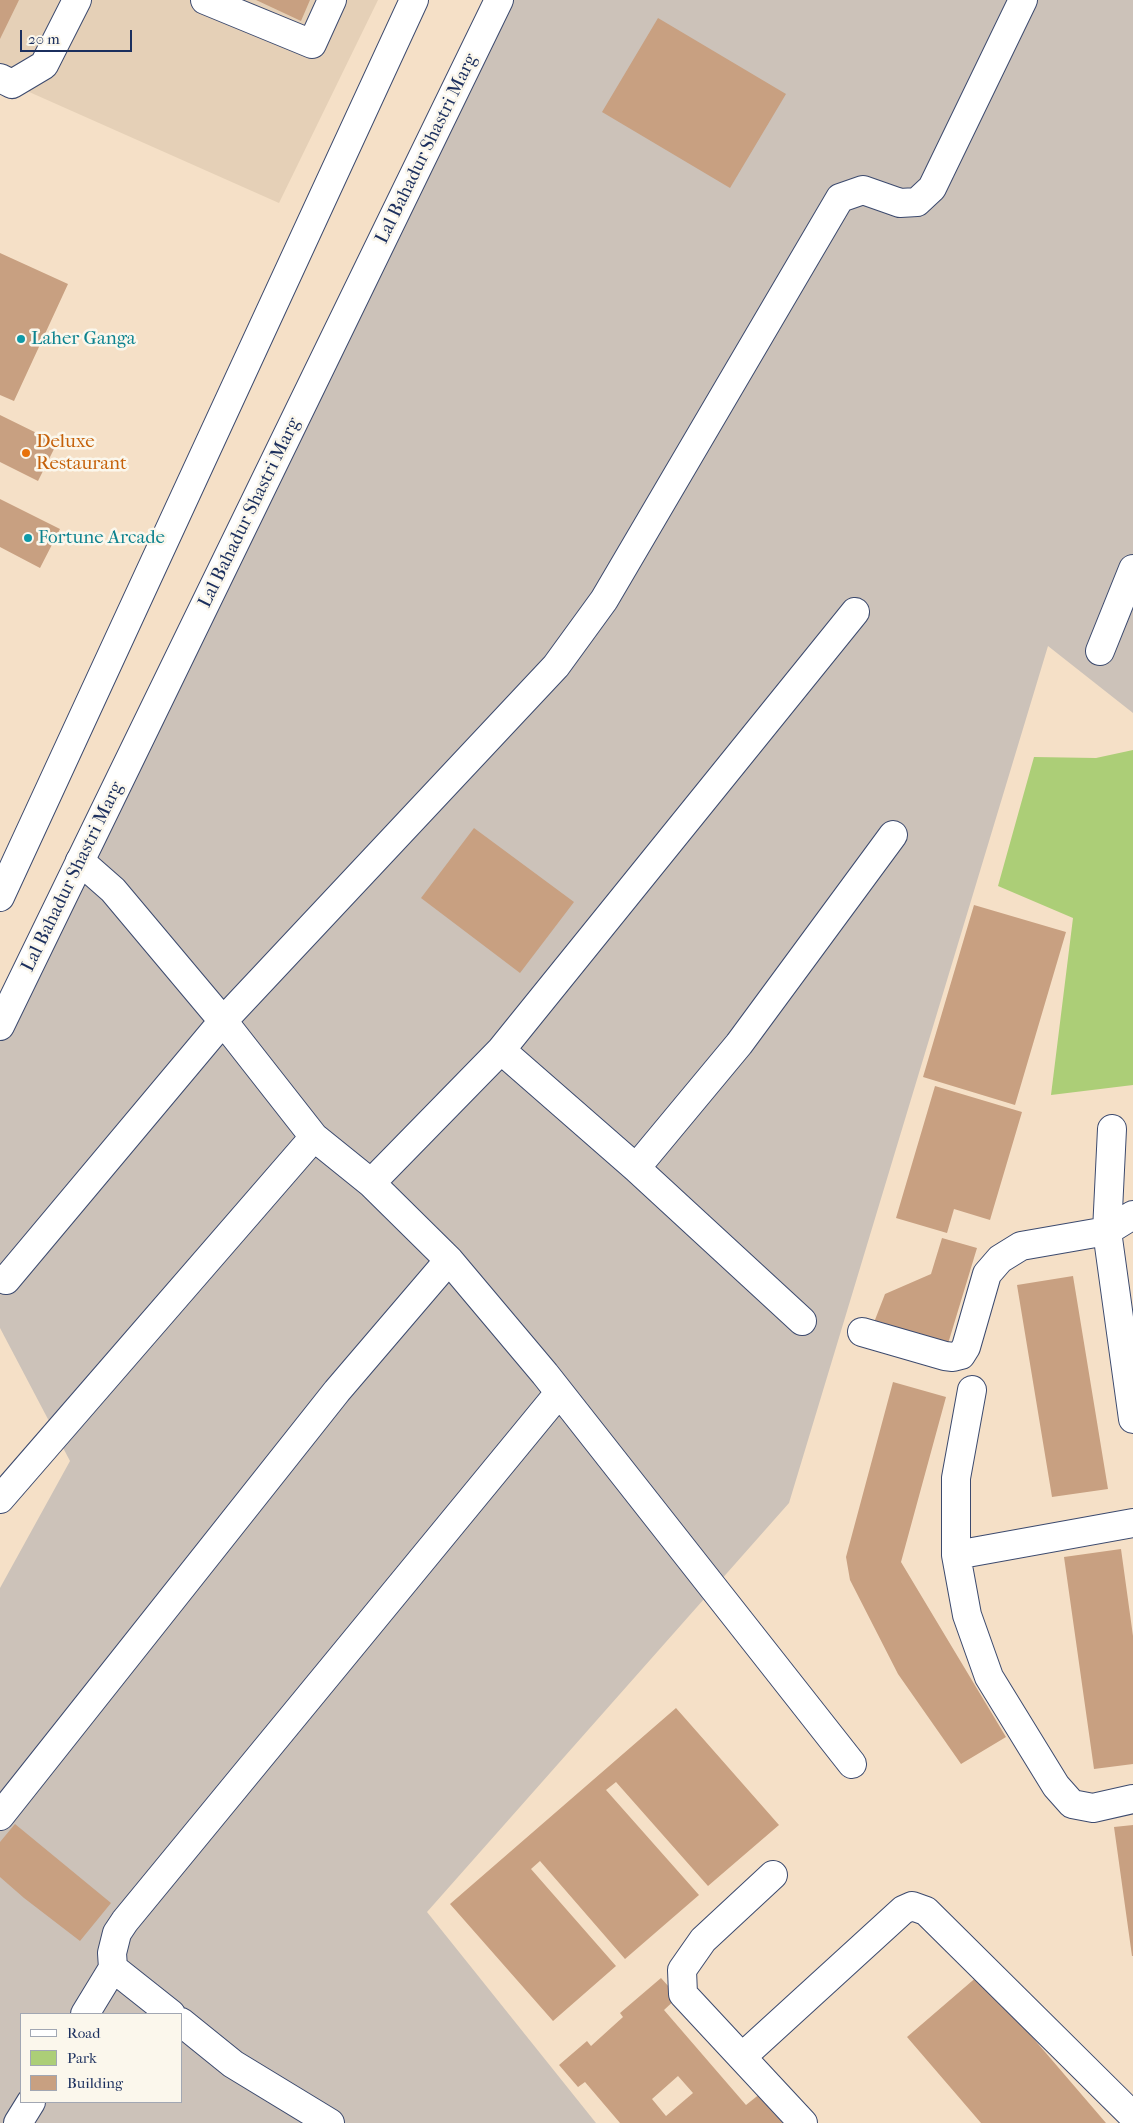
<!DOCTYPE html>
<style>
body{margin:0}
#map{position:relative;width:1133px;height:2123px;overflow:hidden;background:#f5e0c7;font-family:"IM FELL French Canon",serif}
canvas{display:block}
.legend{position:absolute;left:20px;top:2013px;width:162px;height:90px;box-sizing:border-box;background:#fbf7ec;border:1px solid #a1a7b3;margin:0;padding:6px 9px;list-style:none;font-size:15px;color:#1b2f5e}
.legend li{display:flex;align-items:center;gap:10px;height:25px}
.legend b{width:25px;border:1px solid #a1a7b3}
.scale{position:absolute;left:20px;top:30px;width:112px;height:22px;box-sizing:border-box;border:2px solid #1b2f5e;border-top:0;padding-left:6px;font-size:15px;line-height:18px;white-space:nowrap;color:#1b2f5e;-webkit-text-stroke:4px #fbf7ec;paint-order:stroke}
</style>
<div id="map">
<canvas width="1133" height="2123"></canvas>
<ul class="legend">
<li><b style="height:6px;background:#fff"></b>Road</li>
<li><b style="height:14px;background:#acce77"></b>Park</li>
<li><b style="height:14px;background:#c8a081"></b>Building</li>
</ul>
<div class="scale">20 m</div>
</div>
<script>
const ctx = document.querySelector('canvas').getContext('2d');
ctx.lineJoin = 'round';
function paint(path, color) { ctx.fillStyle = color; ctx.fill(path, 'evenodd'); }
const toPath = rows => new Path2D(rows.map(r => 'M' + r).join(''));
function strokePath(path, color, width, dash) { ctx.strokeStyle = color; ctx.lineWidth = width; ctx.lineCap = dash ? 'butt' : 'round'; ctx.setLineDash(dash || []); ctx.stroke(path); }
function drawText(font, color, halo, rows, align = 'center') {
  ctx.font = font + ' "IM FELL French Canon",serif'; ctx.lineWidth = 5; ctx.setLineDash([]); ctx.textBaseline = 'middle'; ctx.strokeStyle = halo; ctx.fillStyle = color; for (const [text, x, y, turn = 0] of rows) {
    ctx.save(); ctx.translate(x, y); ctx.rotate((+turn || 0) * Math.PI / 180); ctx.textAlign = isNaN(turn) ? turn : align; if (halo) ctx.strokeText(text, 0, 0); ctx.fillText(text, 0, 0); ctx.restore();
  }
}
const built = toPath([
 [0,0,378,0,279,203,0,79]
]);
const industrial = toPath([
 [514,0,1133,0,1133,713,1048,646,789,1503,427,1912,596,2123,0,2123,0,1588,70,1461,0,1328,0,1024],
 [21,2014,181,2014,181,2102,21,2102]
]);
const green = toPath([
 [1133,750,1133,1085,1051,1095,1073,918,998,886,1034,757,1096,758]
]);
const building = toPath([
 [0,0,19,0,0,39],
 [256,0,310,0,301,21],
 [658,18,786,94,730,188,602,112],
 [0,253,68,284,14,401,0,395],
 [0,415,57,443,38,481,0,462],
 [0,499,60,529,40,568,0,547],
 [474,828,574,902,520,973,421,898],
 [974,905,1066,932,1015,1105,923,1077],
 [935,1086,1022,1112,990,1220,954,1209,947,1233,896,1218],
 [942,1238,977,1248,947,1347,873,1325,885,1294,931,1274],
 [1073,1276,1108,1489,1052,1497,1017,1285],
 [893,1382,946,1397,901,1562,1006,1737,961,1764,898,1674,850,1580,846,1557],
 [1121,1549,1133,1636,1133,1764,1094,1769,1064,1557],
 [676,1708,779,1825,708,1886,616,1782,606,1790,699,1895,625,1959,540,1861,531,1869,616,1966,553,2021,450,1904],
 [15,1824,111,1903,80,1941,24,1898,0,1877,0,1842],
 [1133,1825,1133,1956,1132,1956,1114,1827],
 [979,1975,1106,2123,981,2123,907,2037],
 [661,1978,678,1997,664,2010,746,2105,761,2093,785,2123,620,2123,585,2082,578,2087,559,2065,587,2041,591,2046,623,2017,620,2013],
 [678,2076,693,2093,666,2116,652,2099]
]);
const minor = toPath([
 [205,0,312,44,332,0],
 [0,78,12,84,44,65,77,0],
 [1100,651,1133,569],
 [80,861,113,890,223,1021,314,1137,371,1183,449,1260,545,1374,852,1764],
 [501,1050,636,1168,802,1321],
 [1112,1129,1107,1231,1133,1419],
 [636,1168,739,1044,893,835],
 [371,1183,501,1050,855,612],
 [6,1280,223,1021,556,666,604,600,840,198,863,190,900,203,917,202,932,188,1023,0],
 [862,1332,945,1356,953,1357,961,1355,966,1347,987,1274,1000,1259,1021,1246,1107,1231,1133,1215],
 [972,1390,956,1478,956,1555,967,1615,989,1677,1056,1786,1072,1804,1093,1808,1133,1799],
 [0,1499,314,1137],
 [956,1555,1133,1523],
 [0,1816,337,1391,449,1260],
 [773,1875,703,1940,682,1970,683,1994,803,2123],
 [85,2014,113,1968],
 [171,2014,113,1968,112,1953,117,1933,125,1921,559,1393],
 [181,2022,233,2064,330,2123],
 [742,2057,903,1910,912,1906,926,1911,1133,2116],
 [18,2123,31,2102]
]);
const major = toPath([
 [0,897,414,0],
 [0,1026,499,0]
]);
const markers = [
 [21,339,5,"#0f9aa8"],
 [26,453,5,"#e8710a"],
 [28,538,5,"#0f9aa8"]
];
const streetNames = [
 ["Lal Bahadur Shastri Marg",427,149,-64],
 ["Lal Bahadur Shastri Marg",250,513,-64],
 ["Lal Bahadur Shastri Marg",73,877,-64]
];
const cultureNames = [
 ["Laher Ganga",31,339],
 ["Fortune Arcade",38,538]
];
const foodNames = [
 ["Deluxe",36,442],
 ["Restaurant",36,464]
];
paint(built, '#e5d0b7');
paint(industrial, '#ccc2b9');
paint(green, '#acce77');
paint(building, '#c8a081');
strokePath(minor, '#3c4a6e', 30);
strokePath(major, '#3c4a6e', 30);
strokePath(minor, '#fff', 28);
strokePath(major, '#fff', 28);
for (const [x, y, r, color] of markers) { const dot = new Path2D(); dot.arc(x, y, r, 0, 2 * Math.PI); ctx.fillStyle = color; ctx.fill(dot); strokePath(dot, '#fbf7ec', 2); }
drawText('19px', '#1b2f5e', '#fbf7ec', streetNames);
drawText('19px', '#0d838f', '#fbf7ec', cultureNames, 'left');
drawText('19px', '#c56008', '#fbf7ec', foodNames, 'left');
</script>
